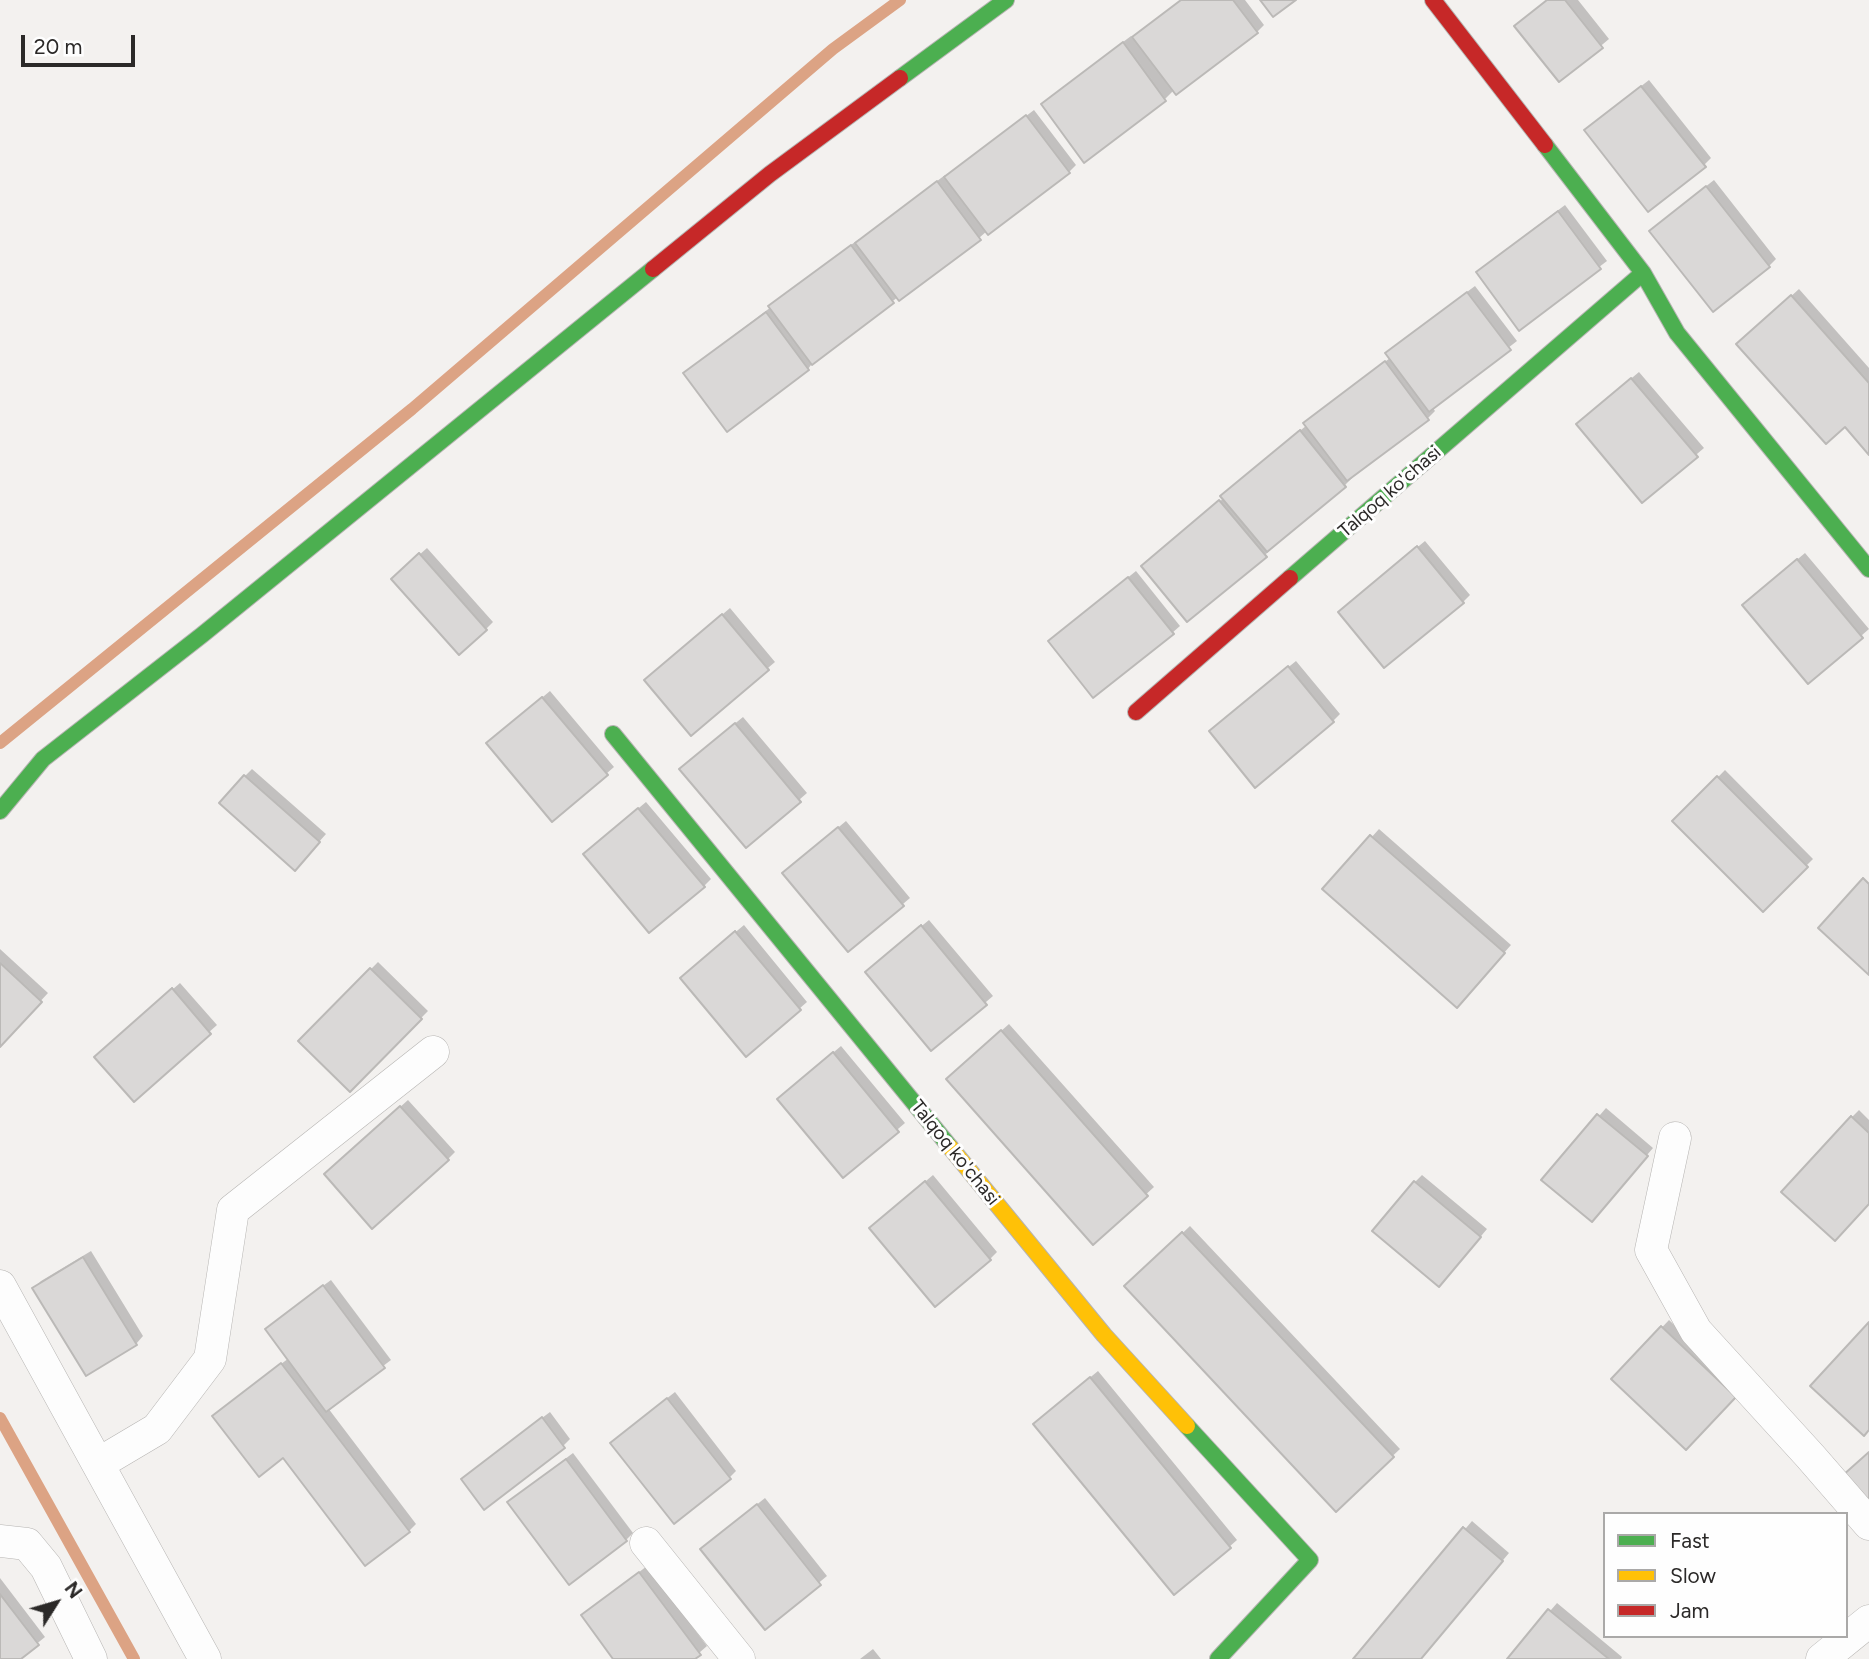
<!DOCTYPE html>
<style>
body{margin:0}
#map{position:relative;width:1869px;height:1659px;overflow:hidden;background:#f3f1ef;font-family:Figtree,sans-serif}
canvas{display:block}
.legend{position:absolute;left:1603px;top:1512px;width:245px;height:126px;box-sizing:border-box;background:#fefefe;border:2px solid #aaa9a8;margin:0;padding:9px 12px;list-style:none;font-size:21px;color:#2b2928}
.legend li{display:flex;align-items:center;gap:14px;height:35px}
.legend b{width:35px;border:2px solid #aaa9a8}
.north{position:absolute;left:21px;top:1568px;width:70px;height:70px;-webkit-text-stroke:5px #fefefe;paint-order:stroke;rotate:53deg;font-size:19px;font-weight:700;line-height:28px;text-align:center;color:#2b2928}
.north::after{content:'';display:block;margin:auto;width:24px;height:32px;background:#2b2928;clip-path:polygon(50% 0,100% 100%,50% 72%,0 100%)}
.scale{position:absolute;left:21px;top:35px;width:114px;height:32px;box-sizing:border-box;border:4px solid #2b2928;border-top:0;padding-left:9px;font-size:21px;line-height:24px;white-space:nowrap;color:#2b2928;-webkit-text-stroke:5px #fefefe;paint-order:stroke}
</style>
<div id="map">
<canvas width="1869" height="1659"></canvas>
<ul class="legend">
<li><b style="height:9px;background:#4caf50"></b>Fast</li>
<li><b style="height:9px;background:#ffc107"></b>Slow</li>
<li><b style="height:9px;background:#c62828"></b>Jam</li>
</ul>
<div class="north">N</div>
<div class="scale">20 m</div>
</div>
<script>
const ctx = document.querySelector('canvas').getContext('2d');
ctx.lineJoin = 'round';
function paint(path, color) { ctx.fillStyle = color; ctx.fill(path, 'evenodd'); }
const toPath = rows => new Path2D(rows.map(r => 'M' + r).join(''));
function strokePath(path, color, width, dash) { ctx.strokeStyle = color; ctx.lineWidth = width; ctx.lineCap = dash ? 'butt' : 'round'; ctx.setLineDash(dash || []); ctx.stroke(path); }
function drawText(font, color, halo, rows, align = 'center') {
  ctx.font = font + ' Figtree,sans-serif'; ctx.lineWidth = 6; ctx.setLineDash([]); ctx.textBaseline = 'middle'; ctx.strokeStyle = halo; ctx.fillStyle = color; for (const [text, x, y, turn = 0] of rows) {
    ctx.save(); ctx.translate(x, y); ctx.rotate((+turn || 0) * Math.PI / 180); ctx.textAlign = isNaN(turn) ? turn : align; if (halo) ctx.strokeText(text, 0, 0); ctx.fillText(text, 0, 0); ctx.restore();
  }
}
const shadow = toPath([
 [1181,0,1245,0,1264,25,1257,32,1174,90,1165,99,1085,160,1043,104,1050,97,1131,36,1133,39,1141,30],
 [1548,0,1578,0,1609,39,1560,80],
 [1649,80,1711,158,1704,165,1594,123],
 [1034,110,1076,165,1069,172,987,231,979,238,898,297,814,361,808,369,727,429,693,366,771,307,778,299,859,239,860,240,945,175,946,177],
 [1714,180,1776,259,1769,266,1658,224],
 [1565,205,1607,261,1519,328,1478,272,1485,265],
 [1475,286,1517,341,1432,407,1435,411,1428,418,1350,476,1352,478,1345,485,1271,546,1272,548,1265,555,1150,559,1224,498,1230,489,1307,425,1313,416,1390,358,1394,346],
 [1799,289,1869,368,1869,452,1845,425,1746,337],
 [1639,372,1704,448,1642,501,1585,417],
 [1425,541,1470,595,1463,602,1347,605],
 [427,548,493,622,486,629,400,572],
 [1805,553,1869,629,1808,682,1751,598],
 [1136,571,1180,626,1172,633,1058,634],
 [730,608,775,662,691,733,654,673],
 [1296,661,1340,714,1333,721,1218,724],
 [550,691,614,767,553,820,496,736],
 [743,717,807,793,746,846,688,762],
 [252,769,326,834,302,861,245,776],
 [1725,770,1813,859,1763,909,1675,821],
 [646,802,711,879,704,886,592,847],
 [846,821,910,898,849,950,792,866],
 [1379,829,1511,945,1464,998,1325,889],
 [929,920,993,996,931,1049,874,965],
 [744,925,807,1002,746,1055,689,971],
 [0,949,48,993,0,1045],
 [378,962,428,1011,350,1090,300,1041],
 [180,983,217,1025,134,1099,103,1050],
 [1009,1024,1154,1187,1093,1243,955,1072],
 [841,1046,905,1123,844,1175,787,1092],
 [408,1100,455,1152,448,1159,333,1167],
 [1606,1108,1653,1148,1598,1213,1544,1180],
 [1859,1110,1869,1120,1869,1202,1852,1117],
 [933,1175,997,1252,990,1259,879,1221],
 [1422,1175,1487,1229,1446,1278,1415,1182],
 [1190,1226,1400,1449,1336,1509,1127,1286],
 [91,1251,143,1336,136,1344,34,1288,41,1281],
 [331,1280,391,1360,328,1408,416,1524,409,1531,283,1456,222,1409,289,1358,274,1322],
 [1669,1320,1742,1389,1686,1447,1613,1379],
 [1098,1371,1237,1540,1229,1547,1042,1417],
 [675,1392,736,1471,729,1478,619,1436],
 [550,1412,570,1439,563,1446,470,1472],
 [573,1453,633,1533,626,1540,517,1495],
 [765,1498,827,1576,765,1627,710,1542],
 [1472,1521,1509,1553,1420,1659,1355,1659],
 [647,1566,707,1646,692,1659,616,1659,591,1609],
 [0,1578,45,1637,18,1659,0,1659],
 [1557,1603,1622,1657,1621,1659,1509,1659],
 [873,1649,881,1659,860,1659]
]);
const stream = toPath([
 [0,743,412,409,833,49,900,0],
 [0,1418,134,1659]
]);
const building = toPath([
 [1181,0,1233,0,1258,33,1176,95,1132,37,1181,0],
 [1260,0,1296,0,1273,17,1260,0],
 [1547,0,1565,0,1603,48,1559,82,1514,26,1547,0],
 [1123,42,1166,101,1084,163,1041,104,1123,42],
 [1641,86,1706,167,1648,212,1584,130,1641,86],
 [1026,115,1070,173,988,235,944,177,1026,115],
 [937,181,981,240,899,301,855,243,937,181],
 [1706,186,1770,267,1713,312,1649,231,1706,186],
 [1558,211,1601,269,1519,331,1476,272,1558,211],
 [851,245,894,303,812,365,768,306,851,245],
 [1467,292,1511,350,1429,412,1385,353,1467,292],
 [1791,295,1869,383,1869,455,1845,427,1826,444,1736,344,1791,295],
 [766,312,809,370,727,432,683,373,766,312],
 [1385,361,1429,420,1347,481,1303,423,1385,361],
 [1631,378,1698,457,1642,503,1576,424,1631,378],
 [1300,430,1346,487,1267,552,1220,496,1300,430],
 [1219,500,1267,557,1187,622,1141,566,1219,500],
 [1417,546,1464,603,1384,668,1338,612,1417,546],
 [419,553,487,630,459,655,391,579,419,553],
 [1797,559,1863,638,1808,684,1742,605,1797,559],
 [1128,577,1174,634,1093,698,1048,641,1128,577],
 [722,614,769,670,691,736,644,680,722,614],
 [1288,666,1334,722,1255,788,1209,731,1288,666],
 [542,697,608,775,552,822,486,743,542,697],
 [735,723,801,802,746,848,679,769,735,723],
 [244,775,320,842,295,871,219,803,244,775],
 [1717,776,1808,867,1763,912,1672,821,1717,776],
 [638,808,705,887,649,933,583,854,638,808],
 [838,827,904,906,848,952,782,873,838,827],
 [1370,835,1505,953,1457,1008,1322,889,1370,835],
 [1863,878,1869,884,1869,975,1818,928,1863,878],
 [921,925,987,1005,931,1051,865,972,921,925],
 [735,931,801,1010,746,1057,680,978,735,931],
 [0,963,42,1002,0,1047,0,963],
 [370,968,422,1019,350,1092,298,1041,370,968],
 [172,988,211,1034,134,1102,94,1057,172,988],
 [1001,1030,1148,1196,1093,1245,946,1079,1001,1030],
 [833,1052,899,1132,843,1178,777,1099,833,1052],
 [400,1106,449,1160,372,1229,324,1174,400,1106],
 [1597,1114,1648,1156,1592,1222,1541,1180,1597,1114],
 [1851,1116,1869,1133,1869,1204,1835,1241,1781,1192,1851,1116],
 [925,1181,991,1260,935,1307,869,1228,925,1181],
 [1414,1181,1481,1237,1439,1287,1372,1231,1414,1181],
 [1182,1232,1394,1457,1336,1512,1124,1286,1182,1232],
 [83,1257,137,1345,86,1376,32,1288,83,1257],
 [323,1285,385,1368,326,1412,265,1329,323,1285],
 [1869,1322,1869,1430,1864,1436,1810,1386,1869,1322],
 [1661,1326,1736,1397,1686,1450,1611,1379,1661,1326],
 [281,1363,410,1532,365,1566,283,1458,259,1477,212,1416,281,1363],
 [1090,1377,1231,1548,1174,1595,1033,1424,1090,1377],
 [667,1398,731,1479,674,1524,610,1443,667,1398],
 [542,1417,565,1448,484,1510,461,1479,542,1417],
 [1869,1452,1869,1507,1842,1476,1869,1452],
 [566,1459,627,1541,569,1585,507,1502,566,1459],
 [757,1504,821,1585,765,1630,700,1549,757,1504],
 [1463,1527,1503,1561,1421,1659,1353,1659,1463,1527],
 [639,1572,701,1655,695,1659,613,1659,581,1615,639,1572],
 [0,1594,39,1645,21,1659,0,1659,0,1594],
 [1548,1609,1609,1659,1507,1659,1548,1609]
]);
const street = toPath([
 [1675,1138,1651,1250,1696,1331,1810,1456,1869,1524],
 [0,1286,205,1659],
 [98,1464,157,1429,210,1359,233,1210,433,1052],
 [0,1541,27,1544,46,1567,91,1659],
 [646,1543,739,1659],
 [1822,1659,1869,1621]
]);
const fast = toPath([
 [900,78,1006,0],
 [1545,145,1643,273,1677,333,1869,569],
 [1290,578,1643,273],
 [613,734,950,1147],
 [0,811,43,759,202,635,653,269],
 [1187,1426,1310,1560,1218,1659]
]);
const slow = toPath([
 [950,1147,1104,1335,1187,1426]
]);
const jam = toPath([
 [1433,0,1545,145],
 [653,269,770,174,900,78],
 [1136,712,1290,578]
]);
const streetNames = [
 ["Talqoq ko'chasi",1390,492,-41],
 ["Talqoq ko'chasi",955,1153,51]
];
paint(shadow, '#0003');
strokePath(stream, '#dca384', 12);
paint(building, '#dad8d7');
strokePath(building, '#bbb9b7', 2);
strokePath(street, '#b6b4b2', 33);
strokePath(fast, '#b6b4b2', 18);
strokePath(slow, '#b6b4b2', 18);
strokePath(jam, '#b6b4b2', 18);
strokePath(street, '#fdfdfd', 32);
strokePath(fast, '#4caf50', 16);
strokePath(slow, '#ffc107', 16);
strokePath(jam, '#c62828', 16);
drawText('19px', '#2b2928', '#fefefe', streetNames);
</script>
